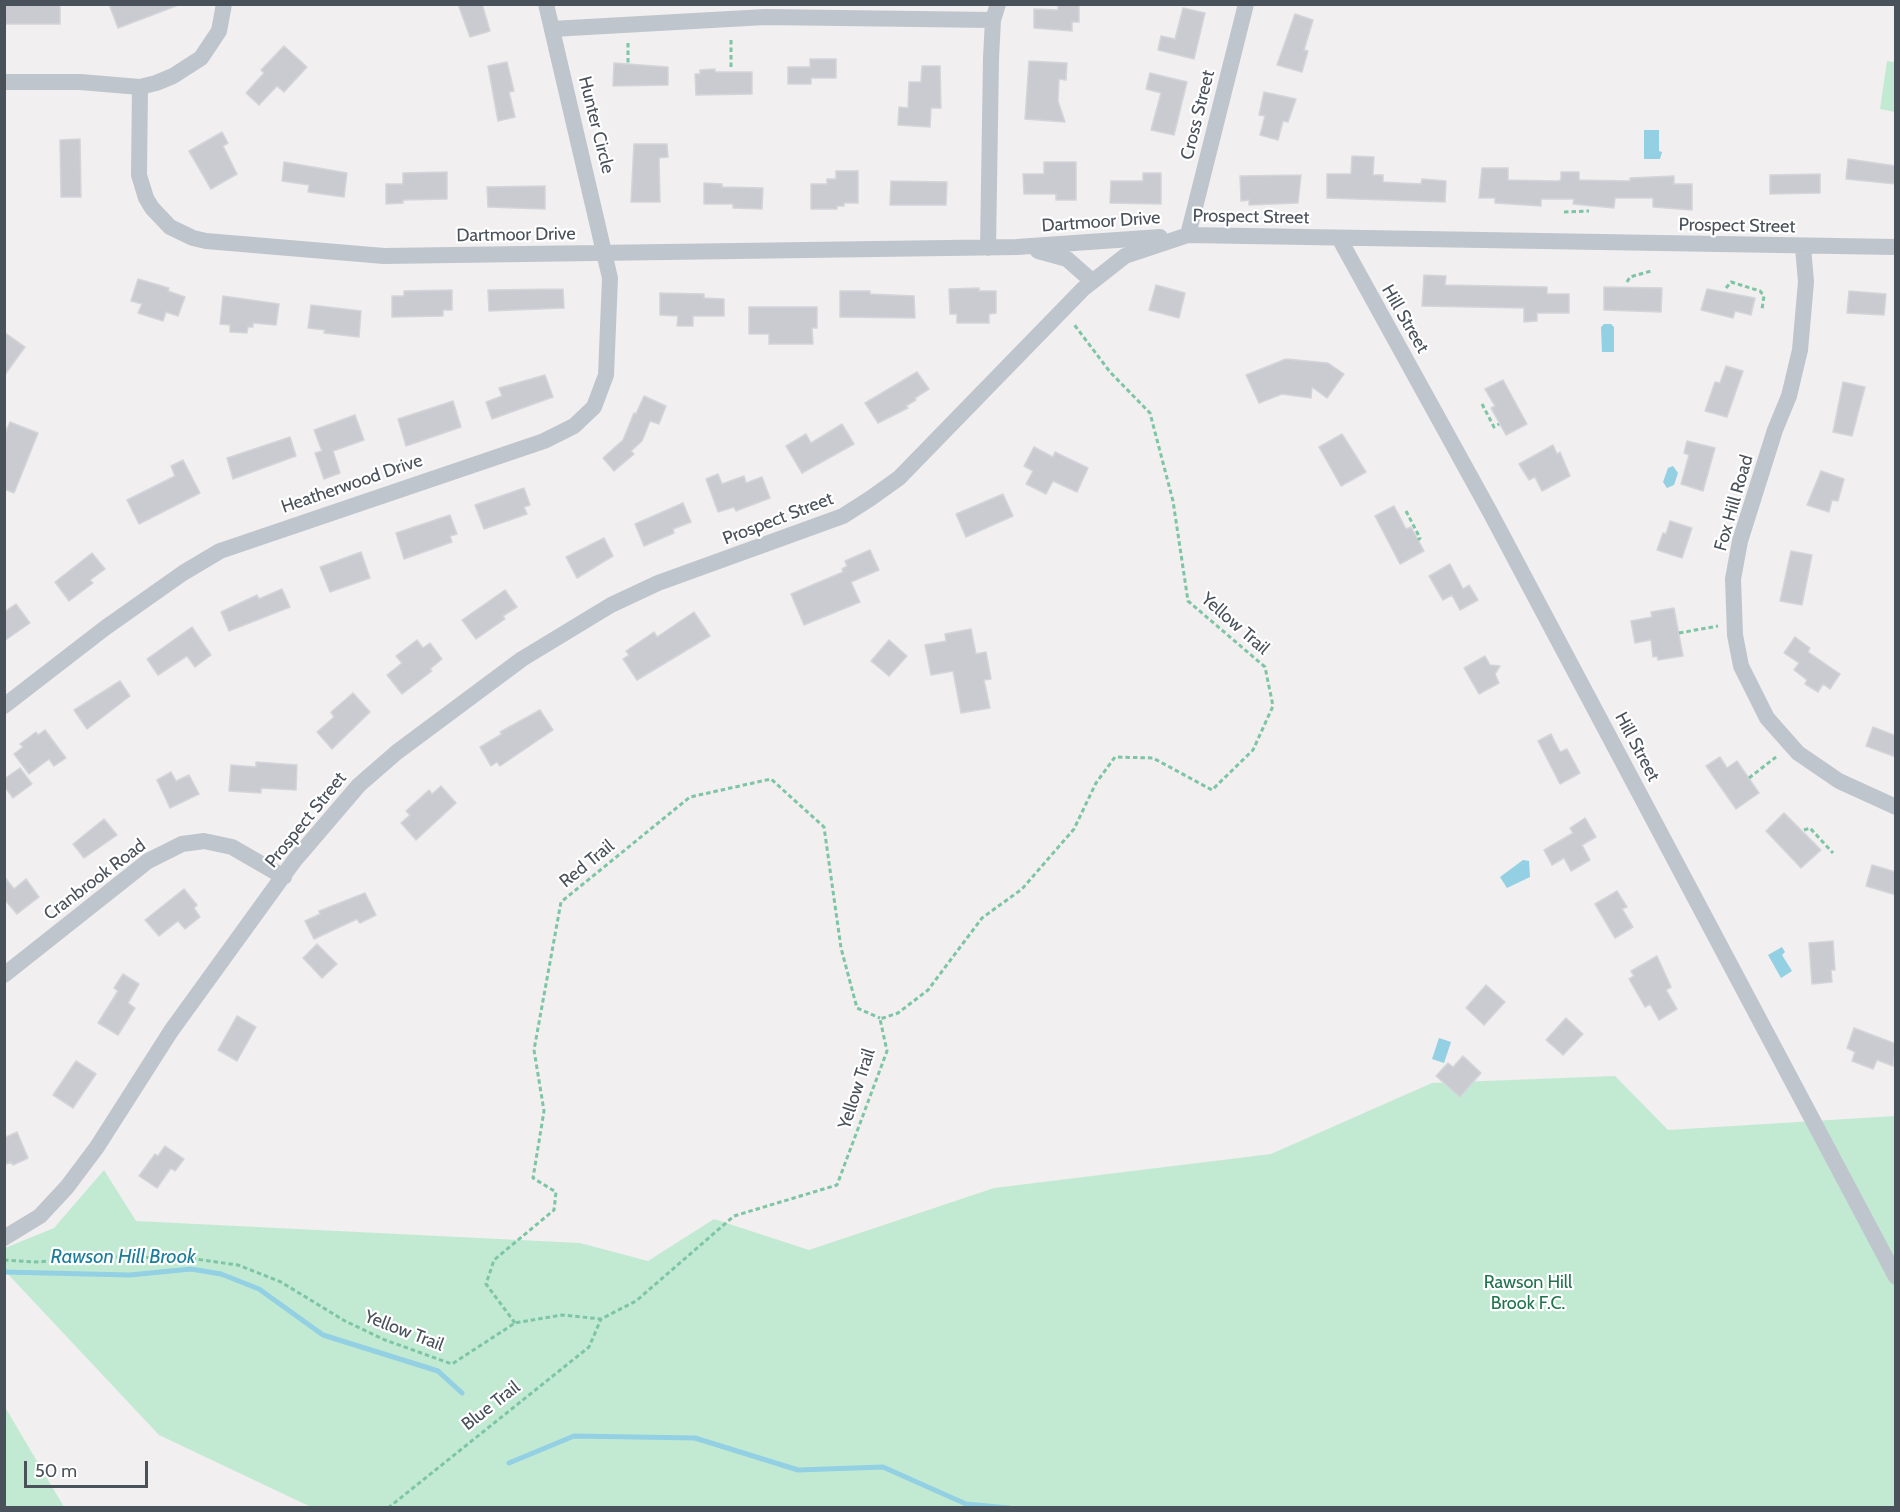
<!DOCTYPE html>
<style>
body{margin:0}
#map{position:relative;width:1900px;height:1512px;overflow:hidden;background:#f1efef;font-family:Cabin,sans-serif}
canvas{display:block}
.frame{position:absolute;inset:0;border:6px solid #49515a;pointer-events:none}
.scale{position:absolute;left:24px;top:1461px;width:124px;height:27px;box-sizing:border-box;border:3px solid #49515a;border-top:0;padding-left:8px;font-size:18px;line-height:21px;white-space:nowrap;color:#49515a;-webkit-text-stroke:4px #fff;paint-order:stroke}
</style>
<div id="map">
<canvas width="1900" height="1512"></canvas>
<div class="frame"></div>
<div class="scale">50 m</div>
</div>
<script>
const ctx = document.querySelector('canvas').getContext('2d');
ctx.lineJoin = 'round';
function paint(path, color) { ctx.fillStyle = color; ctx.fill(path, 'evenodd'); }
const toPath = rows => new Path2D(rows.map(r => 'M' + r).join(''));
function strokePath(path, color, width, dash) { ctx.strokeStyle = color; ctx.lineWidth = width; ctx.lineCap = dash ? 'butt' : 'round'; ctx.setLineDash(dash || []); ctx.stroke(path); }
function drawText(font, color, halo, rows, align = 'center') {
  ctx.font = font + ' Cabin,sans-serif'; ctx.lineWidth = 4.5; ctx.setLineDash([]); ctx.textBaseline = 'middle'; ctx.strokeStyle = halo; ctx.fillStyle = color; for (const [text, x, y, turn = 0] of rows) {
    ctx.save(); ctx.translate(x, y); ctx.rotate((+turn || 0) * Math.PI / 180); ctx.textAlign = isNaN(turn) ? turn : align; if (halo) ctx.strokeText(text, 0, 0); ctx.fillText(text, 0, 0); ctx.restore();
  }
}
const green = toPath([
 [1887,61,1895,62,1895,112,1880,109],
 [1615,1076,1668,1130,1895,1116,1895,1507,311,1507,159,1435,5,1271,5,1248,54,1228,104,1170,136,1221,580,1243,648,1261,714,1219,809,1250,994,1188,1271,1154,1432,1083],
 [5,1407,64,1507,5,1507]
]);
const water = toPath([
 [1644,130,1659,130,1659,151,1662,152,1660,159,1644,159],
 [1604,324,1611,324,1614,327,1614,352,1602,352,1601,327],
 [1673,466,1678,473,1674,485,1667,488,1663,482,1668,468],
 [1523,860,1529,861,1530,877,1507,888,1500,877],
 [1782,947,1785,952,1782,955,1792,971,1781,978,1768,955],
 [1439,1038,1451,1042,1444,1063,1432,1059]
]);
const stream = toPath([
 [4,1272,130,1275,191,1269,221,1274,259,1289,323,1335,438,1371,462,1393],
 [509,1463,574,1436,695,1438,798,1470,883,1467,966,1504,1009,1508]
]);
const building = toPath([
 [15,4,60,4,60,24,4,24,4,6,15,4],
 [109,4,176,4,176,6,118,28,109,4],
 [458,4,482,4,490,31,470,37,458,4],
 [1058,4,1079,4,1079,22,1072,22,1072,31,1034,28,1034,9,1058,10,1058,4],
 [1183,8,1205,13,1194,59,1158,50,1161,36,1175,39,1183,8],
 [1295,14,1313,20,1304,50,1308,51,1302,72,1277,65,1295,14],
 [284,46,307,67,284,92,277,86,259,105,246,93,264,73,261,70,284,46],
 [810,59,836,59,836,78,811,78,811,84,788,84,788,67,810,67,810,59],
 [1029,61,1067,63,1066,80,1059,79,1058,101,1065,122,1025,119,1029,61],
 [507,62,514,91,509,92,515,117,498,121,488,66,507,62],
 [614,63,668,67,668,85,613,86,614,63],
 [922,66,940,66,941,108,931,108,930,127,898,125,899,107,908,108,909,82,921,82,922,66],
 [715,69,715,72,752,72,752,94,696,95,695,74,700,74,700,70,715,69],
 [1150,73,1187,82,1174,135,1151,130,1161,93,1146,89,1150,73],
 [1264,92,1296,99,1288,122,1283,121,1278,140,1260,135,1265,116,1259,115,1264,92],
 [222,132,228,143,223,146,237,174,211,189,189,151,222,132],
 [80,139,81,197,61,197,60,140,80,139],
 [634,144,667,144,668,157,659,158,660,202,631,202,634,144],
 [1352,156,1374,157,1373,175,1383,175,1383,182,1421,184,1422,179,1446,181,1445,202,1327,198,1327,174,1351,174,1352,156],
 [1848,159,1896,166,1896,184,1846,179,1848,159],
 [284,162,347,173,344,197,308,192,309,185,282,181,284,162],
 [1044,162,1076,162,1076,200,1056,200,1056,194,1024,194,1023,174,1044,174,1044,162],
 [1482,168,1508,168,1508,180,1557,181,1561,180,1561,172,1579,172,1579,180,1630,181,1630,178,1674,176,1674,184,1692,184,1692,210,1653,207,1653,198,1615,198,1614,208,1573,204,1574,199,1541,199,1541,206,1495,203,1495,198,1479,198,1482,168],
 [836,171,858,171,858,203,844,203,844,206,837,206,837,209,811,209,811,184,827,184,827,179,836,179,836,171],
 [447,172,447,199,403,200,403,203,386,204,386,184,403,184,403,173,447,172],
 [1143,173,1161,173,1161,204,1110,203,1111,181,1143,181,1143,173],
 [1820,174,1820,193,1770,194,1770,175,1820,174],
 [1301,175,1298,203,1249,205,1249,200,1241,201,1240,176,1301,175],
 [891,181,947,182,946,205,890,205,891,181],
 [704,183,722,184,722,187,763,188,762,209,733,208,733,204,704,204,704,183],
 [545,186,545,209,488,207,487,187,545,186],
 [1424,275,1446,276,1445,285,1547,287,1547,294,1569,294,1569,313,1537,313,1537,321,1524,322,1524,308,1422,306,1424,275],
 [138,279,169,288,168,291,185,297,178,316,166,312,163,321,138,313,142,304,131,301,138,279],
 [1156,285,1185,293,1179,318,1149,310,1156,285],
 [1604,287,1662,288,1661,312,1604,310,1604,287],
 [979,288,979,291,996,291,996,313,989,314,989,323,957,323,957,314,950,314,949,289,979,288],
 [563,289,564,308,489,311,488,290,563,289],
 [1707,289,1755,298,1751,315,1735,311,1733,318,1701,310,1707,289],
 [452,290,452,310,443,310,443,316,392,317,392,296,404,296,404,291,452,290],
 [840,291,870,291,870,294,914,296,915,318,840,317,840,291],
 [1849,291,1886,294,1884,315,1847,313,1849,291],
 [660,293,704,294,704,298,724,299,724,316,693,316,693,326,677,326,678,316,660,315,660,293],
 [223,296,279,304,276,325,253,323,253,327,248,327,247,333,230,332,230,325,220,324,223,296],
 [311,305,361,311,359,337,324,333,325,330,308,328,311,305],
 [749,307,817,307,817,328,812,328,813,344,769,344,769,334,749,334,749,307],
 [4,332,25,347,4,376,4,332],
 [1286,359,1328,363,1344,374,1327,398,1312,387,1311,398,1282,394,1259,403,1246,375,1286,359],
 [1726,366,1743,371,1727,417,1705,411,1715,382,1720,383,1726,366],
 [917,372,929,389,915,398,916,400,906,406,908,408,878,423,865,403,917,372],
 [545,375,553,397,492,419,486,402,502,396,499,388,545,375],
 [1503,380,1527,424,1506,435,1491,408,1495,406,1485,389,1503,380],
 [1843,382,1865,387,1852,436,1833,432,1843,382],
 [644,396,666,406,659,424,650,421,642,441,631,451,634,454,614,471,603,458,623,440,634,413,636,414,644,396],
 [453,401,461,427,406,446,398,419,453,401],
 [355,415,364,440,333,451,340,473,324,479,315,453,322,451,314,430,355,415],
 [10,422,38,433,14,493,4,489,4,435,10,422],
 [842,424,854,444,802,473,786,446,806,434,811,443,842,424],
 [1342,434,1366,472,1341,486,1319,447,1342,434],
 [290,437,296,456,233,479,227,458,290,437],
 [1687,441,1715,448,1703,491,1681,484,1689,455,1684,453,1687,441],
 [1553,445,1557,454,1560,452,1570,476,1542,491,1535,477,1529,480,1519,464,1553,445],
 [1034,447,1053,457,1055,452,1088,468,1077,492,1053,481,1046,494,1026,484,1033,471,1024,466,1034,447],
 [183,460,200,493,139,524,127,500,175,476,171,466,183,460],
 [1821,471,1844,479,1838,501,1832,500,1829,512,1807,505,1821,471],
 [718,474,722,484,744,476,746,483,762,477,770,498,736,511,734,507,718,512,706,479,718,474],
 [524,488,530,505,524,507,527,514,484,529,475,505,524,488],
 [1003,494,1013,516,966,537,956,514,1003,494],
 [683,503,691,522,673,529,674,533,644,546,635,524,683,503],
 [1394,506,1406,529,1411,527,1424,551,1400,564,1375,516,1394,506],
 [450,515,457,534,450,536,452,542,404,559,396,533,450,515],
 [1670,521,1692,528,1682,558,1657,550,1663,533,1666,534,1670,521],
 [604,538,613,556,577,578,566,557,604,538],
 [870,550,879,570,851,582,860,602,804,625,791,594,843,572,842,569,847,566,845,561,870,550],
 [1791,551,1812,555,1802,605,1780,601,1791,551],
 [361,552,370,578,330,592,320,567,361,552],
 [92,553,105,569,90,580,93,583,69,601,55,582,92,553],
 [1450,564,1463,589,1469,585,1478,600,1460,610,1452,595,1443,600,1429,576,1450,564],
 [282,589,290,607,229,631,221,612,257,595,259,599,282,589],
 [505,590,517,607,503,616,505,619,476,639,462,620,505,590],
 [16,604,30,623,4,641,4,612,16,604],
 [1674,608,1683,656,1658,660,1657,656,1653,657,1651,640,1635,643,1631,621,1652,617,1651,612,1674,608],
 [694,612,710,636,637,680,623,659,629,655,626,651,654,632,657,637,694,612],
 [192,627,211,655,195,667,187,656,158,675,147,659,192,627],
 [971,629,976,654,986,652,991,679,984,680,990,708,961,713,953,671,931,675,925,645,946,641,945,634,971,629],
 [1795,637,1810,648,1808,652,1840,674,1830,689,1823,684,1818,692,1805,684,1807,680,1794,670,1799,663,1784,653,1795,637],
 [417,640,423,648,430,643,442,659,430,669,432,671,402,694,387,675,402,663,396,656,417,640],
 [889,640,907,656,889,676,871,661,889,640],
 [1485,656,1490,665,1500,666,1495,674,1499,683,1479,694,1464,668,1485,656],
 [120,681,130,696,87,729,74,710,120,681],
 [353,693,370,712,332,749,317,732,334,717,331,712,353,693],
 [540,710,553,730,500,766,497,762,491,766,480,747,502,734,500,732,540,710],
 [1873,727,1896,736,1896,757,1866,746,1873,727],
 [45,730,66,758,54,766,49,759,29,774,14,754,23,747,20,744,36,732,38,735,45,730],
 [1551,734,1560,752,1567,749,1580,773,1560,784,1538,741,1551,734],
 [1720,757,1727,768,1737,761,1759,793,1736,809,1706,766,1720,757],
 [256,762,297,765,296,790,261,788,261,793,229,791,231,765,256,767,256,762],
 [20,768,32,784,13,798,4,786,4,779,20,768],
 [171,772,176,781,189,775,199,794,170,808,157,780,171,772],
 [441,786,456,803,416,840,401,823,410,815,406,811,429,790,432,794,441,786],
 [1784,813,1821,850,1801,868,1766,831,1784,813],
 [1585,818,1596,837,1582,845,1590,860,1571,871,1564,858,1552,865,1544,850,1573,833,1570,828,1585,818],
 [104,819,117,835,84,858,73,844,104,819],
 [1872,865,1896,872,1896,895,1866,886,1872,865],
 [4,876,14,889,26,879,39,897,17,914,4,899,4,876],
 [184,889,197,905,194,908,200,917,185,929,178,921,159,936,145,920,184,889],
 [1617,891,1627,907,1622,909,1633,927,1615,938,1595,904,1617,891],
 [365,893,376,915,360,923,357,919,314,939,305,921,320,914,319,911,365,893],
 [1833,941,1835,970,1831,970,1832,982,1812,984,1809,943,1833,941],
 [317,944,337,964,322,978,303,958,317,944],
 [1657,956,1671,987,1666,990,1677,1009,1659,1020,1650,1004,1645,1007,1629,979,1634,976,1631,971,1657,956],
 [123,974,139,984,128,1003,135,1008,118,1035,98,1023,118,991,114,988,123,974],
 [1486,985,1505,1002,1484,1025,1466,1008,1486,985],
 [237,1016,256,1027,237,1061,218,1050,237,1016],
 [1566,1018,1583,1034,1563,1055,1546,1040,1566,1018],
 [1854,1028,1896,1044,1893,1066,1877,1060,1873,1069,1852,1061,1855,1052,1847,1048,1854,1028],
 [1463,1056,1481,1073,1460,1097,1436,1076,1448,1063,1453,1067,1463,1056],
 [76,1061,96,1074,73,1108,53,1095,76,1061],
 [17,1132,28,1158,13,1165,11,1162,4,1165,4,1138,17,1132],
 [165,1146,184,1159,175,1171,171,1168,157,1188,139,1176,155,1154,158,1156,165,1146]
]);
const path = toPath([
 [628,43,628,64],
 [731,67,731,38],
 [1564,212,1589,211],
 [1627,282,1630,277,1651,271],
 [1726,288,1731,282,1760,291,1764,296,1762,309],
 [1482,404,1494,427,1499,424],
 [1406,511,1420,538,1418,540],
 [1679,633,1718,626],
 [1749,778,1776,757],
 [1804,830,1810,828,1833,853],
 [4,1260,36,1262,114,1257,188,1258,238,1265,281,1282,345,1321,385,1340,452,1364,515,1323,562,1315,601,1319,636,1301,734,1216,837,1185,887,1051,880,1019,898,1013,928,990,982,918,1022,889,1074,829,1096,783,1115,757,1153,758,1212,790,1253,750,1273,706,1265,667,1188,601,1173,501,1150,413,1110,372,1073,323],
 [515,1323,486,1284,494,1260,554,1210,556,1192,533,1178,544,1111,534,1050,561,902,690,797,771,779,824,827,841,948,857,1008,880,1018],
 [388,1508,589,1347,601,1319]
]);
const minor = toPath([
 [552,29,765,17,993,20],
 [4,82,80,82,140,87,156,83,173,76,201,58,219,31,224,4],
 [140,87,139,175,146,198,152,208,170,227,193,238,206,241,384,256,1017,247,1160,237],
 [1188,235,1246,4],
 [1339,238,1490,512,1896,1277],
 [1803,247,1806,282,1800,350,1789,396,1775,430,1740,541,1733,579,1735,635,1741,666,1767,718,1798,753,1839,781,1896,807],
 [988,248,991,58,993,20,998,4],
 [1038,251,1067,259,1092,281],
 [4,706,105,628,183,573,220,551,544,441,574,426,594,407,606,375,610,278,546,4],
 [4,975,148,861,182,844,204,841,232,847,284,877],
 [4,1238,40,1216,67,1187,97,1147,171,1031,294,861,359,785,397,752,522,659,611,605,658,583,843,516,871,498,899,478,1083,289,1125,256,1188,235,1896,247]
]);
const streetNames = [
 ["Cross Street",1198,115,-76],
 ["Hunter Circle",596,125,76],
 ["Prospect Street",1251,217,1],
 ["Dartmoor Drive",1101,222,-4],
 ["Prospect Street",1737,226,1],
 ["Dartmoor Drive",516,235,-1],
 ["Hill Street",1405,319,60],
 ["Heatherwood Drive",352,484,-19],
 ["Fox Hill Road",1734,503,-74],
 ["Prospect Street",778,519,-21],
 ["Yellow Trail",1235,624,41],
 ["Hill Street",1637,747,62],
 ["Prospect Street",306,820,-51],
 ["Red Trail",587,864,-39],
 ["Cranbrook Road",95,880,-37],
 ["Yellow Trail",857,1089,-72],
 ["Yellow Trail",404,1331,21],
 ["Blue Trail",491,1406,-38]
];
const parkNames = [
 ["Rawson Hill",1528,1283],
 ["Brook F.C.",1528,1304]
];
const waterNames = [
 ["Rawson Hill Brook",123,1257]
];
paint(green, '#c2ead3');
paint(water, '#93d0e3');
strokePath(stream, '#93d0e3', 5);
paint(building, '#c9cbd1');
strokePath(building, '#d3d5d9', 1.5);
strokePath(path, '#7dc5a4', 3, [4.5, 3]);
strokePath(minor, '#bfc5cc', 16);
drawText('18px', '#49515a', '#fff', streetNames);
drawText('18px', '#21744d', '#fff', parkNames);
drawText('italic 20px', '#1b7c9b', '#fff', waterNames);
</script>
